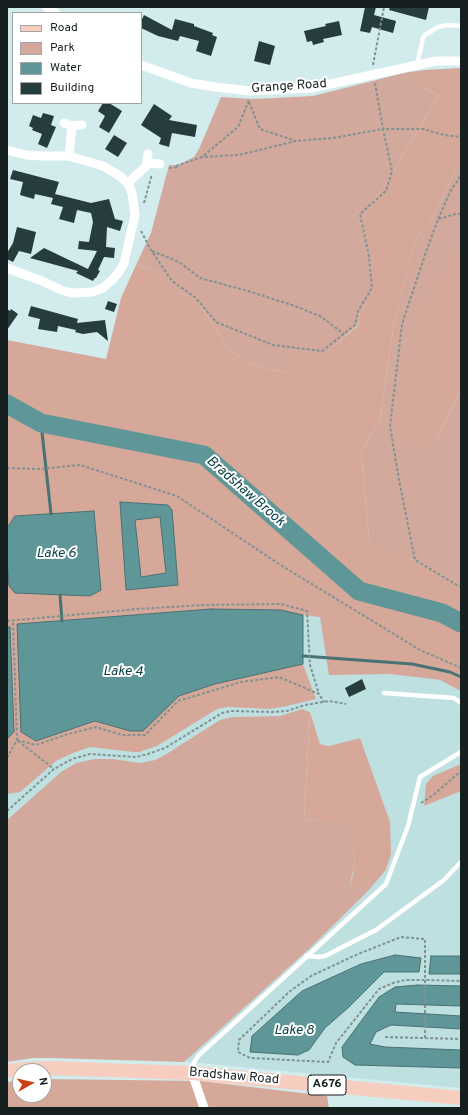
<!DOCTYPE html>
<style>
body{margin:0}
#map{position:relative;width:468px;height:1115px;overflow:hidden;background:#d2ebec;font-family:Overpass,sans-serif}
canvas{display:block}
.frame{position:absolute;inset:0;border:8px solid #161f1f;pointer-events:none}
.legend{position:absolute;left:12px;top:12px;width:130px;height:92px;box-sizing:border-box;background:#fff;border:1px solid #a2a5a5;margin:0;padding:5px 7px;list-style:none;font-size:12px;color:#161f1f}
.legend li{display:flex;align-items:center;gap:8px;height:20px}
.legend b{width:20px;border:1px solid #a2a5a5}
.north{position:absolute;left:12px;top:1063px;width:40px;height:40px;box-sizing:border-box;background:#fff;border:1px solid #a2a5a5;border-radius:50%;rotate:82deg;font-size:11px;font-weight:700;line-height:16px;text-align:center;color:#161f1f}
.north::after{content:'';display:block;margin:auto;width:14px;height:18px;background:#ca4214;clip-path:polygon(50% 0,100% 100%,50% 72%,0 100%)}
</style>
<div id="map">
<canvas width="468" height="1115"></canvas>
<div class="frame"></div>
<ul class="legend">
<li><b style="height:5px;background:#f7cdc0"></b>Road</li>
<li><b style="height:11px;background:#d3a99d"></b>Park</li>
<li><b style="height:11px;background:#5f9698"></b>Water</li>
<li><b style="height:11px;background:#273c3c"></b>Building</li>
</ul>
<div class="north">N</div>
</div>
<script>
const ctx = document.querySelector('canvas').getContext('2d');
ctx.lineJoin = 'round';
function paint(path, color) { ctx.fillStyle = color; ctx.fill(path, 'evenodd'); }
const toPath = rows => new Path2D(rows.map(r => 'M' + r).join(''));
function strokePath(path, color, width, dash) { ctx.strokeStyle = color; ctx.lineWidth = width; ctx.lineCap = dash ? 'butt' : 'round'; ctx.setLineDash(dash || []); ctx.stroke(path); }
function drawText(font, color, halo, rows, align = 'center') {
  ctx.font = font + ' Overpass,sans-serif'; ctx.lineWidth = 4; ctx.setLineDash([]); ctx.textBaseline = 'middle'; ctx.strokeStyle = halo; ctx.fillStyle = color; for (const [text, x, y, turn = 0] of rows) {
    ctx.save(); ctx.translate(x, y); ctx.rotate((+turn || 0) * Math.PI / 180); ctx.textAlign = isNaN(turn) ? turn : align; if (halo) ctx.strokeText(text, 0, 0); ctx.fillText(text, 0, 0); ctx.restore();
  }
}
const built = toPath([
 [7,478,461,673,461,1088,180,1061,360,738,329,746,320,744,310,712,302,709,280,716,233,717,155,760,140,763,114,759,76,763,61,773,7,820]
]);
const green = toPath([
 [424,70,424,88,439,96,362,221,370,257,372,297,360,312,358,325,318,360,286,373,248,363,229,349,196,298,170,291,158,271,136,265,151,233,169,165,178,165,194,157,199,149,221,97,253,99,313,96,404,73],
 [461,165,461,255,457,246,435,443,461,389,461,586,415,560,370,548,361,452,380,420,394,324,415,240,431,222,457,167],
 [302,709,310,712,304,819,334,822,348,830,353,845,355,861,350,885,367,892,309,949,184,1062,50,1058,33,1058,7,1062,7,820,61,772,76,763,95,759,114,759,140,763,155,760,168,753,220,720,233,717,280,716]
]);
const forest = toPath([
 [461,68,461,165,457,167,431,222,415,240,394,324,380,420,361,452,370,547,415,560,461,586,461,691,440,680,425,678,389,674,329,675,320,617,303,615,303,664,316,699,287,706,270,709,227,707,217,709,157,746,139,752,133,752,90,747,73,753,56,761,20,792,7,794,7,340,106,359,121,298,136,265,158,271,171,291,196,298,229,349,248,363,286,373,302,347,318,359,358,326,360,312,372,297,370,257,362,221,439,96,424,88,424,70],
 [457,246,461,255,461,389,435,443,411,444,397,438,395,408,424,309],
 [310,712,320,744,329,746,360,738,390,822,391,855,385,871,367,892,350,885,352,879,355,861,353,845,348,830,334,822,304,819],
 [461,764,461,791,424,806,426,784,433,776],
 [44,1079,201,1081,327,1096,329,1108,7,1108,7,1082,20,1080,20,1095,44,1095]
]);
const water = toPath([
 [120,502,168,505,172,510,178,585,126,590,120,502],
 [160,517,166,573,141,577,135,520,160,517],
 [94,511,101,590,90,596,15,593,9,586,7,561,7,528,15,516,94,511],
 [211,609,281,610,303,615,303,664,215,684,179,696,143,731,130,731,95,721,36,741,21,732,17,624,211,609],
 [7,627,10,627,14,732,7,739,7,627],
 [395,955,421,958,419,972,384,972,349,1007,325,1028,309,1050,298,1055,250,1052,252,1036,302,991,361,964,395,955],
 [431,956,461,956,461,974,429,974,431,956],
 [418,985,461,986,461,1006,396,1004,395,1012,461,1016,461,1029,391,1025,376,1032,370,1044,385,1047,461,1050,461,1068,355,1065,343,1057,342,1047,379,997,395,987,418,985]
]);
const stream = toPath([
 [41,423,51,514],
 [60,595,62,621],
 [303,656,412,664,450,672,461,677]
]);
const river = toPath([
 [7,404,41,423,204,455,359,591,442,613,461,623]
]);
const building = toPath([
 [365,7,376,7,374,15,396,21,393,33,372,27,370,33,360,31],
 [390,7,429,7,426,20,389,10],
 [144,15,172,30,175,19,194,24,194,26,213,33,212,35,217,37,211,56,196,51,199,41,180,36,178,41,158,36,141,28,141,21],
 [339,21,342,35,323,39,324,42,313,45,312,41,307,42,304,31,326,26,325,24],
 [259,41,275,46,270,65,254,61],
 [103,103,109,103,122,111,109,133,99,127,105,116,98,111],
 [154,104,172,116,169,120,197,125,195,137,172,133,169,147,159,144,161,138,141,125],
 [43,113,54,116,51,125,56,127,47,148,38,144,42,134,32,130,33,128,29,126,33,115,41,118],
 [114,135,127,143,118,157,105,149],
 [13,170,59,182,55,194,91,203,109,199,115,219,123,221,120,231,107,227,106,247,115,248,114,258,104,257,98,270,100,271,96,278,95,278,93,281,76,273,78,271,30,258,44,248,88,269,97,251,78,249,79,241,89,242,93,222,91,213,77,210,74,223,59,219,63,207,51,204,53,198,35,194,34,199,20,195,23,182,10,179],
 [17,227,36,232,31,254,19,251,13,262,7,259,7,253,13,243],
 [108,301,117,304,114,312,105,309],
 [31,306,78,319,77,323,105,320,108,341,97,332,83,334,75,332,76,330,58,326,57,332,38,329,40,319,28,316],
 [7,309,10,311,11,309,18,314,7,330],
 [362,679,366,689,349,697,345,688]
]);
const path = toPath([
 [373,65,384,7],
 [375,83,383,129,423,129,444,135,461,137],
 [249,102,260,129,296,141],
 [176,166,202,157,238,127,249,100],
 [169,168,178,167],
 [144,203,152,174],
 [461,214,456,214,438,219,426,252,402,324,390,426,399,480,415,560,457,585,461,586],
 [438,219,450,192,461,175],
 [141,231,151,250,172,281,196,298,216,322,273,345,322,351,355,325,358,311,372,288,369,256,360,214,386,191,392,171,383,129,333,138,296,141,239,155,202,157],
 [152,251,179,262,200,278,248,291,295,306,320,316,344,334],
 [7,468,39,469,80,465,177,496,279,564,420,650,461,668],
 [7,621,137,609,204,605,281,604,307,611,310,665,319,694],
 [17,740,36,745,68,734,96,727,122,735,145,735,178,701,241,682,279,677,319,694,324,702],
 [18,741,54,769],
 [7,758,17,740,13,622],
 [421,803,432,796,461,771],
 [7,811,54,769,72,759,90,754,136,757,148,754,165,748,222,713,231,711,272,712,287,711,305,705,329,701,346,704],
 [385,1037,461,1039],
 [425,1038,425,939,401,937,358,954,311,976,289,992,239,1040,238,1052,250,1058,328,1062,336,1043,379,989,393,983,405,980,425,980,461,981]
]);
const lane = toPath([
 [417,65,423,38,425,35,438,27,448,25,461,26],
 [384,693,454,698,461,703],
 [306,956,319,957,325,956,376,930,444,880,461,862],
 [192,1071,192,1066,198,1056,386,884,408,826,420,777,461,752]
]);
const street = toPath([
 [46,7,56,13],
 [141,65,191,83,215,87,250,91,312,88,436,61,461,61],
 [64,123,72,126,82,125],
 [7,150,26,155,41,156,69,156,103,166,117,174,128,183,132,193,135,215,124,263,119,272,112,280,103,288,92,292,72,293,61,290,42,281,7,268],
 [69,156,72,126],
 [147,163,160,164],
 [128,183,146,166,148,154],
 [192,1073,204,1108]
]);
const primary = toPath([
 [7,1071,25,1069,47,1068,192,1073,461,1098]
]);
const shields = [
 [327,1085,38]
];
const shieldNames = [
 ["A676",327,1085]
];
const streetNames = [
 ["Grange Road",289,87,-4],
 ["Bradshaw Road",234,1077,5]
];
const waterNames = [
 ["Bradshaw Brook",245,492,41],
 ["Lake 6",56,554],
 ["Lake 4",123,672],
 ["Lake 8",294,1031]
];
paint(built, '#bee0e1');
paint(green, '#d3a99d');
paint(forest, '#d6a89a');
paint(water, '#5f9698');
strokePath(water, '#497274', 1);
strokePath(stream, '#497274', 3);
strokePath(river, '#5f9698', 19);
paint(building, '#273c3c');
strokePath(path, '#809292', 2, [3, 2]);
strokePath(lane, '#fff', 4.5);
strokePath(street, '#fff', 9);
strokePath(primary, '#f7cdc0', 14);
for (const [x, y, w] of shields) { const box = new Path2D(); box.roundRect(x - w / 2, y - 10, w, 20, 3); ctx.fillStyle = '#fff'; ctx.fill(box); strokePath(box, '#161f1f', 1); }
drawText('bold 12px', '#161f1f', null, shieldNames);
drawText('13px', '#161f1f', '#fff', streetNames);
drawText('italic 14px', '#0d4244', '#fff', waterNames);
</script>
